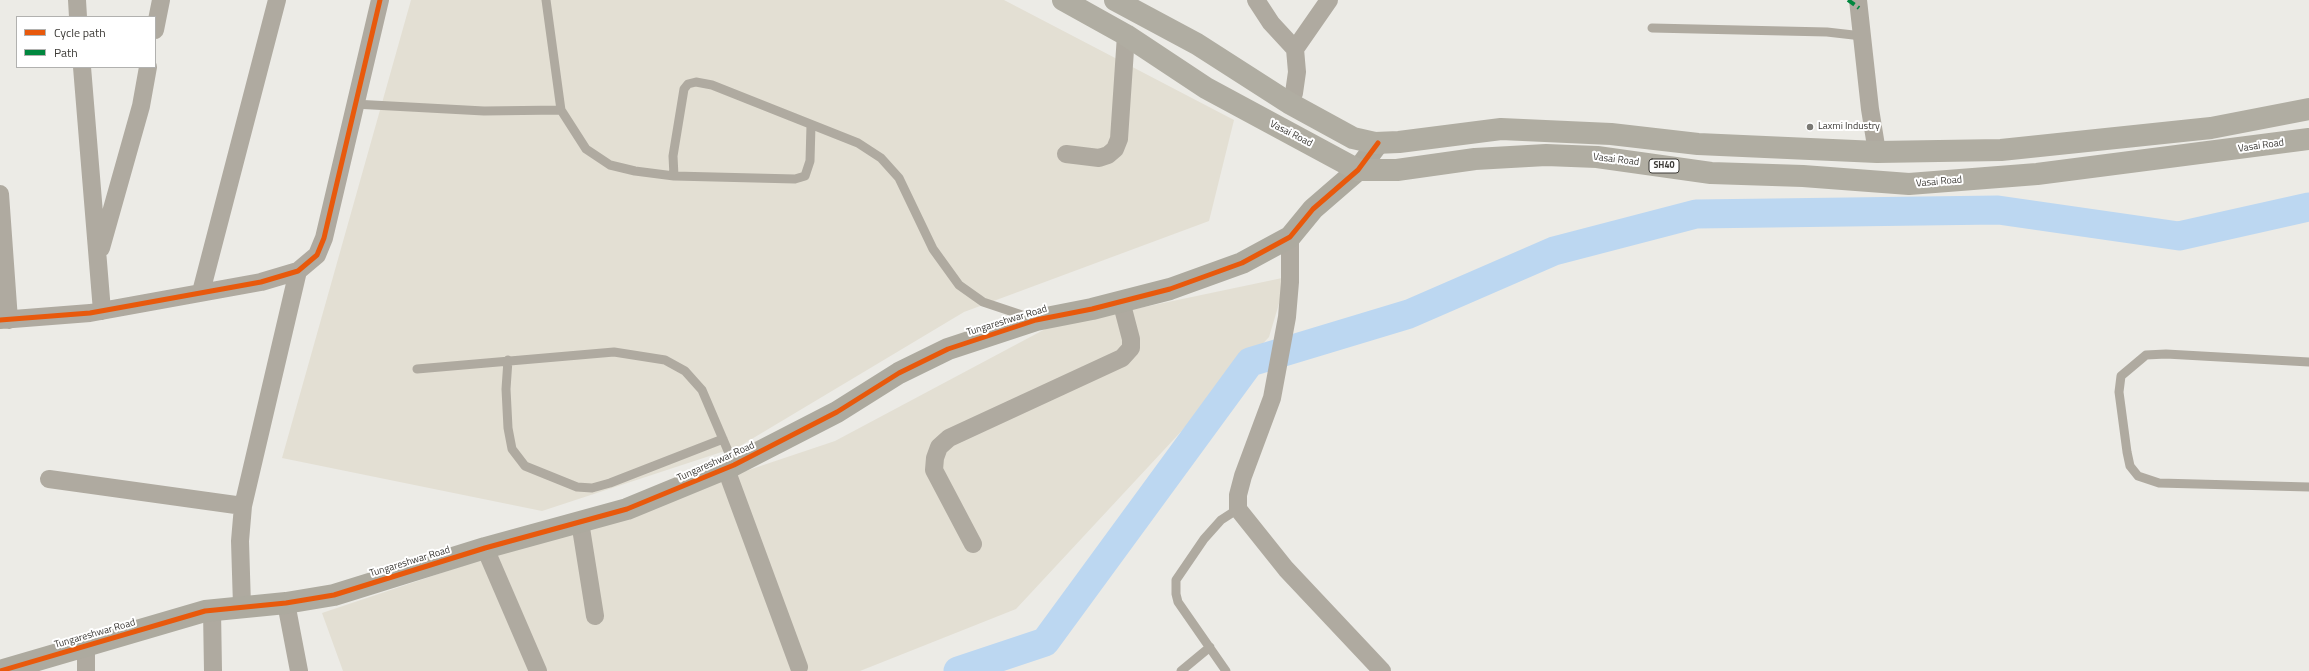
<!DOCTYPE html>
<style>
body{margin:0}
#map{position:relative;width:2309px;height:671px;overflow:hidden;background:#ecebe6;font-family:"Titillium Web",sans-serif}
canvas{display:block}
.legend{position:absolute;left:16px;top:16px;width:140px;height:52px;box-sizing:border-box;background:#fff;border:1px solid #b1b1af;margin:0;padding:5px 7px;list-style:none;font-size:12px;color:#3d3b37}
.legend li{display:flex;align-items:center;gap:8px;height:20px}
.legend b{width:20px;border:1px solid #b1b1af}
</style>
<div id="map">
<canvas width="2309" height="671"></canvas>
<ul class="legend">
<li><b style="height:5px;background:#e8590c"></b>Cycle path</li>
<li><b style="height:5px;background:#00873e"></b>Path</li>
</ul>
</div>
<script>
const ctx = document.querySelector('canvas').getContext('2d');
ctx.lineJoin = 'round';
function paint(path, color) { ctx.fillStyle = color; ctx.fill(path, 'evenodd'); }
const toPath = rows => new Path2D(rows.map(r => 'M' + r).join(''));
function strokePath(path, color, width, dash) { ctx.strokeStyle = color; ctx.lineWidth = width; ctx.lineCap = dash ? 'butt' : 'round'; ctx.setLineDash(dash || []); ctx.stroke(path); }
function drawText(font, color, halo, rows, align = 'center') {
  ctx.font = font + ' "Titillium Web",sans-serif'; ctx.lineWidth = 4; ctx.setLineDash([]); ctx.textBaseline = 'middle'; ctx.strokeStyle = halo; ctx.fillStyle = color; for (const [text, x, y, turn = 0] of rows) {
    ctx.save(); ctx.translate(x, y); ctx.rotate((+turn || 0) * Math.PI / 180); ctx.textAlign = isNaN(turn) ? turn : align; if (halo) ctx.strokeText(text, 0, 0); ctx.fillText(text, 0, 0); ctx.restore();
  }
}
const built = toPath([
 [411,0,1004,0,1234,120,1209,221,964,312,740,446,542,511,282,458],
 [1287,277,1269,337,1016,609,860,671,343,671,322,613,835,441,1049,327]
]);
const river = toPath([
 [958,671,1045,642,1250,362,1409,314,1554,251,1696,214,1998,210,2179,236,2309,207]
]);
const lane = toPath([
 [546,0,561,110,586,149,610,165,635,171,674,176,673,156,684,89,688,84,696,82,712,85,858,143,881,158,899,178,933,249,959,285,983,302,1031,318],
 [1652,28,1827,32,1862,36],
 [354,104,484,111,561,110],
 [674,176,795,179,805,176,810,161,811,125],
 [508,360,506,389,508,428,512,449,525,466,577,487,592,488,610,483,723,439],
 [2309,362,2166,354,2146,355,2121,376,2119,392,2127,452,2130,466,2138,476,2159,483,2309,487],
 [417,369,614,352,665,360,685,371,702,390,734,465],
 [1181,671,1210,647],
 [1226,671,1178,602,1176,594,1176,580,1204,539,1221,520,1238,509]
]);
const street = toPath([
 [77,0,78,17],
 [1256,0,1271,23,1295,49,1297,72,1294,93,1289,103],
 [1858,0,1870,109,1877,152],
 [155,30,161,0],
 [1295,49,1329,0],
 [82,67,102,311],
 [1066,154,1099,158,1108,155,1115,149,1119,139,1126,35],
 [0,194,9,320],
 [1290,237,1290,282,1287,317,1272,398,1243,476,1238,495,1238,509,1286,569,1382,671],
 [101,248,141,106,148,67],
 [201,292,277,0],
 [0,320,90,313,261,282,298,271,317,255,324,238,380,0],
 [726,469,799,667],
 [49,479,243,506],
 [580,522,595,616],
 [973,544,934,470,935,458,939,447,949,438,1122,358,1131,348,1131,339,1121,301],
 [485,548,538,671],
 [286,603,299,671],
 [242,606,240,541,243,506,298,271],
 [212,610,213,671],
 [86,671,86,646]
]);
const secondary = toPath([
 [0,671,205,611,286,603,334,595,485,548,627,509,734,465,837,412,899,373,948,349,1036,320,1092,309,1170,289,1242,263,1290,237,1313,209,1358,170,1378,143]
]);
const primary = toPath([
 [1063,0,1126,35,1206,88,1358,170,1397,170,1475,159,1546,155,1597,157,1711,173,1803,176,1909,184,2037,174,2309,139],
 [1115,0,1197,44,1289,103,1353,138,1375,143,1399,142,1501,129,1611,134,1698,144,1877,152,2001,150,2211,128,2309,109]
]);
const quiet = toPath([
 [1848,0,1859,8]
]);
const cycleway = toPath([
 [0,320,90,313,261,282,298,271,317,255,324,238,380,0],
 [0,671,205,611,286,603,334,595,485,548,627,509,734,465,837,412,899,373,948,349,1036,320,1092,309,1170,289,1242,263,1290,237,1313,209,1358,170,1378,143]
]);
const markers = [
 [1810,127,4,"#7a7974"]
];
const shields = [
 [1664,166,30]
];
const shieldNames = [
 ["SH40",1664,166]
];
const poiNames = [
 ["Laxmi Industry",1818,127]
];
const streetNames = [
 ["Vasai Road",1291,134,27],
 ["Vasai Road",2261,146,-8],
 ["Vasai Road",1616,160,7],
 ["Vasai Road",1939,182,-5],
 ["Tungareshwar Road",1007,321,-17],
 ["Tungareshwar Road",716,462,-24],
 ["Tungareshwar Road",410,562,-17],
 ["Tungareshwar Road",95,634,-16]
];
paint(built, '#e3dfd3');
strokePath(river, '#bcd7f1', 29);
strokePath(lane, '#afaaa0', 9);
strokePath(street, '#afaaa0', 18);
strokePath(secondary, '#adaa9f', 22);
strokePath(primary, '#b0ada2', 22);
strokePath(quiet, '#00873e', 4, [8, 4]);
strokePath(cycleway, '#e8590c', 5);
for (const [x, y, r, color] of markers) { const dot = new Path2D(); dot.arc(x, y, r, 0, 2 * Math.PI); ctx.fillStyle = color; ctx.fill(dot); strokePath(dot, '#fff', 1.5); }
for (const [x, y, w] of shields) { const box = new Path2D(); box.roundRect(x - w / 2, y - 7, w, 14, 3); ctx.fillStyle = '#fff'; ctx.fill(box); strokePath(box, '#3d3b37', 1); }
drawText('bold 9px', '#3d3b37', null, shieldNames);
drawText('10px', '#3d3b37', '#fff', poiNames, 'left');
drawText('10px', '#3d3b37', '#fff', streetNames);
</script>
